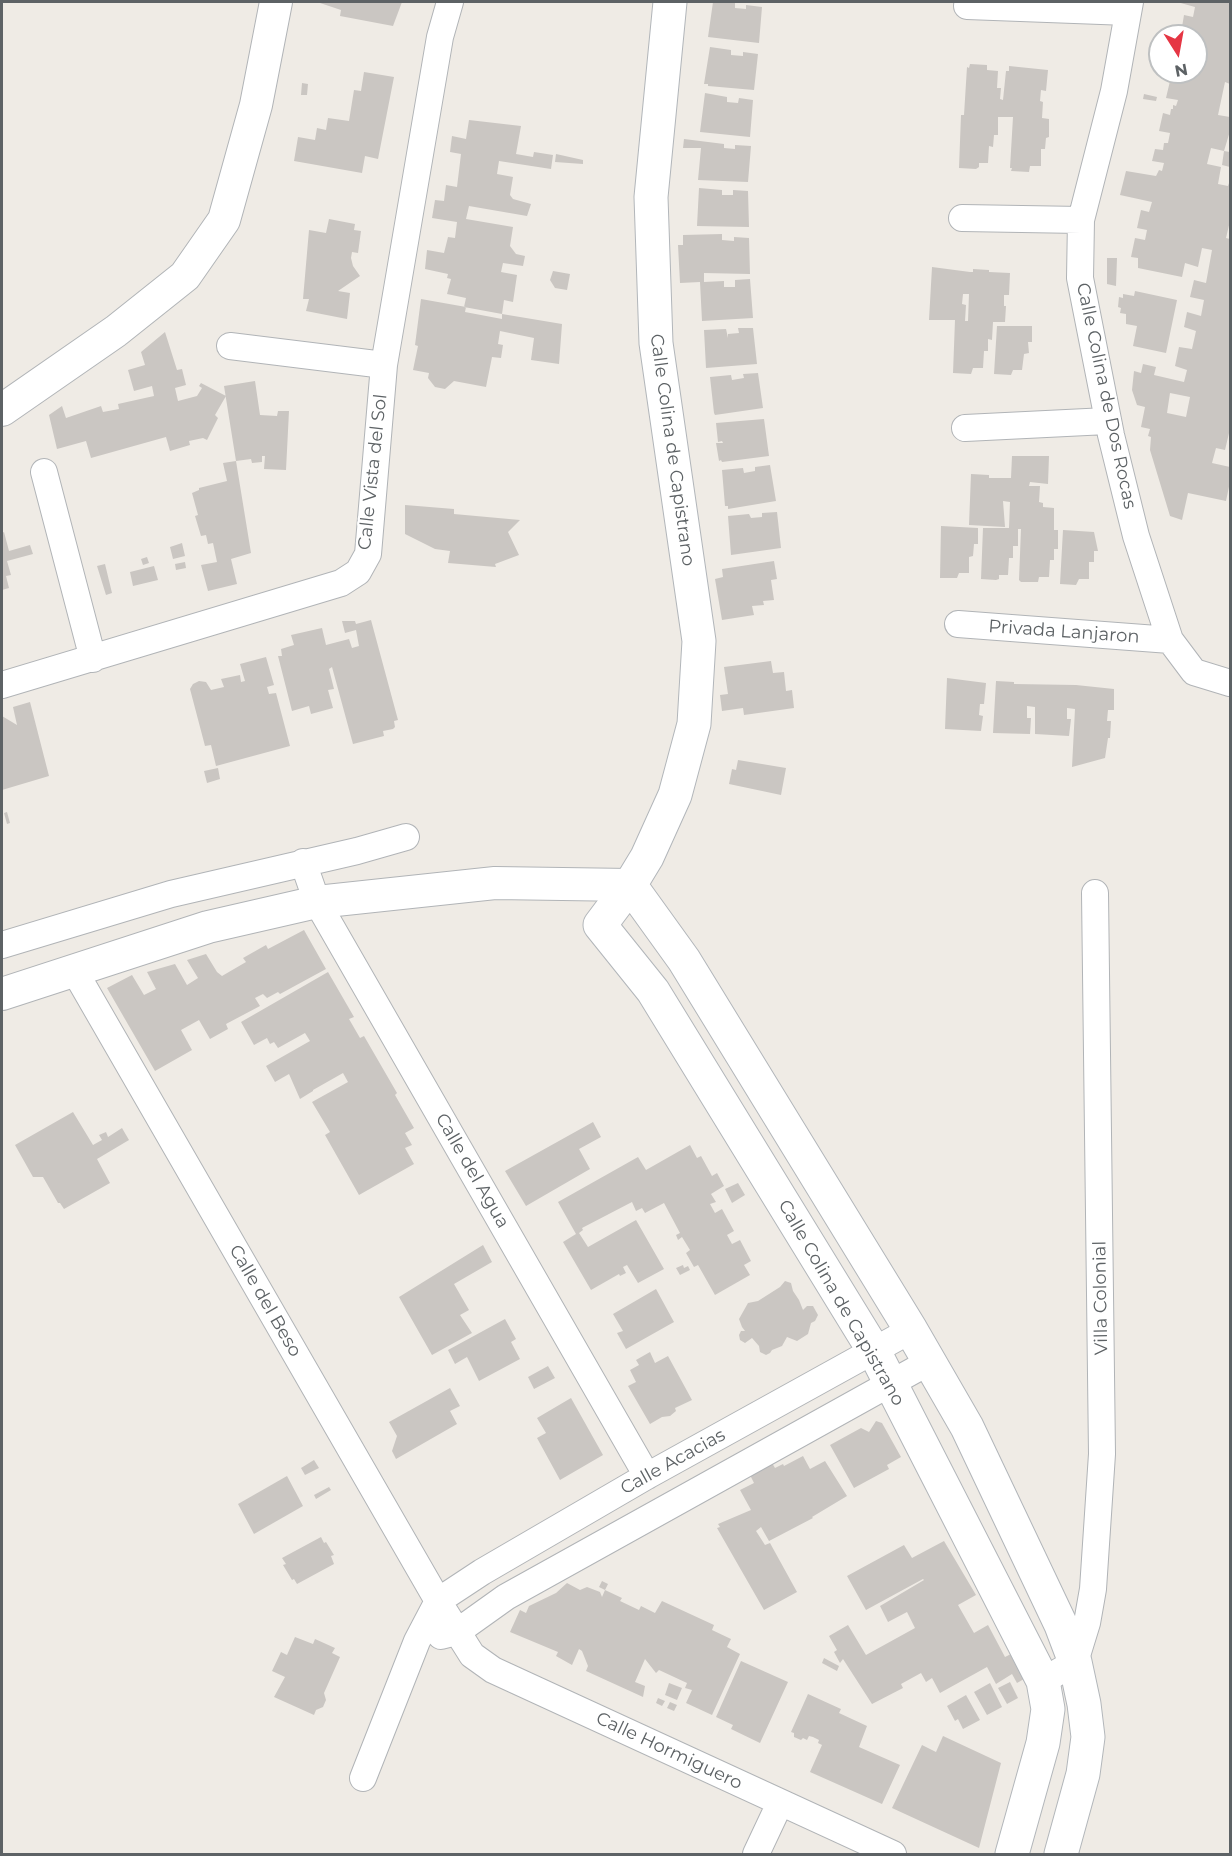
<!DOCTYPE html>
<style>
body{margin:0}
#map{position:relative;width:1232px;height:1856px;overflow:hidden;background:#efebe5;font-family:Montserrat,sans-serif}
canvas{display:block}
.frame{position:absolute;inset:0;border:3px solid #5d6265;pointer-events:none}
.north{position:absolute;left:1148px;top:24px;width:60px;height:60px;box-sizing:border-box;background:#fff;border:2px solid #bec0c1;border-radius:50%;rotate:169deg;font-size:16px;font-weight:700;line-height:24px;text-align:center;color:#5d6265}
.north::after{content:'';display:block;margin:auto;width:21px;height:27px;background:#e53644;clip-path:polygon(50% 0,100% 100%,50% 72%,0 100%)}
</style>
<div id="map">
<canvas width="1232" height="1856"></canvas>
<div class="frame"></div>
<div class="north">N</div>
</div>
<script>
const ctx = document.querySelector('canvas').getContext('2d');
ctx.lineJoin = 'round';
function paint(path, color) { ctx.fillStyle = color; ctx.fill(path, 'evenodd'); }
const toPath = rows => new Path2D(rows.map(r => 'M' + r).join(''));
function strokePath(path, color, width, dash) { ctx.strokeStyle = color; ctx.lineWidth = width; ctx.lineCap = dash ? 'butt' : 'round'; ctx.setLineDash(dash || []); ctx.stroke(path); }
function drawText(font, color, halo, rows, align = 'center') {
  ctx.font = font + ' Montserrat,sans-serif'; ctx.lineWidth = 4.5; ctx.setLineDash([]); ctx.textBaseline = 'middle'; ctx.strokeStyle = halo; ctx.fillStyle = color; for (const [text, x, y, turn = 0] of rows) {
    ctx.save(); ctx.translate(x, y); ctx.rotate((+turn || 0) * Math.PI / 180); ctx.textAlign = isNaN(turn) ? turn : align; if (halo) ctx.strokeText(text, 0, 0); ctx.fillText(text, 0, 0); ctx.restore();
  }
}
const building = toPath([
 [317,2,402,2,393,26,340,16,341,10],
 [713,2,735,3,735,8,746,9,746,5,762,7,759,43,708,37],
 [1177,2,1230,2,1230,84,1225,82,1218,115,1230,117,1230,131,1224,151,1230,152,1230,167,1222,165,1224,151,1211,148,1207,164,1221,167,1218,184,1228,186,1230,180,1230,221,1226,238,1230,239,1230,433,1229,433,1225,450,1216,448,1212,463,1230,467,1229,480,1230,482,1226,501,1188,493,1182,520,1170,516,1150,450,1151,437,1148,436,1150,429,1141,427,1145,407,1137,405,1132,390,1134,371,1141,373,1143,364,1156,367,1154,375,1184,382,1187,370,1175,366,1179,347,1192,349,1196,331,1184,327,1187,312,1201,316,1204,300,1190,297,1194,280,1206,283,1212,250,1202,248,1198,267,1185,263,1182,277,1138,268,1138,258,1131,257,1135,238,1145,240,1147,230,1137,228,1141,210,1149,212,1152,202,1120,195,1126,171,1156,176,1159,170,1162,171,1164,163,1152,161,1155,149,1163,150,1164,143,1168,143,1170,133,1159,131,1163,113,1170,115,1171,109,1173,109,1173,105,1176,106,1178,100,1166,98,1170,81,1178,83,1180,72,1196,72,1196,36,1181,33,1184,15,1193,17,1195,7],
 [1170,393,1190,397,1186,417,1167,413],
 [1158,37,1160,37,1159,67,1151,66],
 [710,47,731,50,731,55,743,56,743,52,758,54,754,90,708,86,708,84,704,84],
 [970,64,987,65,987,70,998,71,997,88,1001,88,1000,99,1003,100,1006,71,1009,71,1009,66,1048,70,1046,91,1041,90,1040,101,1043,102,1042,118,1049,119,1049,137,1046,138,1045,149,1041,149,1041,166,1030,166,1029,172,1011,171,1012,168,1010,168,1013,117,998,117,998,135,994,135,993,147,989,146,988,163,979,163,979,167,976,169,959,168,961,115,964,115,967,67,969,68],
 [364,72,394,77,378,159,365,156,362,173,294,161,298,137,315,140,317,128,326,130,328,118,349,121,354,90,361,91],
 [302,83,308,84,307,95,301,95],
 [705,93,727,97,727,102,738,103,739,98,753,100,750,137,700,132],
 [1144,94,1157,97,1156,101,1143,99],
 [469,120,521,126,516,154,533,157,534,152,553,155,551,169,499,161,497,174,513,177,510,195,513,199,531,204,527,216,469,206,466,219,513,227,510,246,516,254,525,256,523,266,503,263,501,272,517,275,513,302,504,300,502,314,464,307,466,298,447,294,451,279,447,278,448,274,425,269,427,250,444,253,448,237,455,238,457,222,432,218,435,200,444,201,446,185,457,187,461,154,450,152,452,136,466,139],
 [684,139,724,144,724,148,735,149,735,145,751,146,748,182,698,180,701,148,683,148],
 [556,154,583,160,583,164,555,162],
 [699,188,722,190,722,195,733,195,733,190,748,191,749,227,697,226],
 [329,219,355,224,354,230,361,231,358,253,352,252,351,258,353,266,360,276,338,291,350,293,347,319,306,311,309,299,303,299,309,230,326,233],
 [722,234,722,240,734,241,734,237,749,238,750,274,704,273,704,282,724,281,724,287,735,287,735,280,750,279,753,318,702,321,700,282,680,283,678,245,683,245,683,235],
 [1107,258,1117,258,1116,286,1107,284],
 [932,267,970,272,973,272,973,269,989,270,989,272,1010,273,1009,295,1004,295,1004,306,1006,306,1005,322,993,322,992,340,988,339,988,351,984,351,983,368,973,368,971,374,953,373,955,320,929,320],
 [963,294,969,294,968,321,965,321,966,305,962,304],
 [553,271,570,274,567,290,555,288,550,280],
 [1135,291,1177,300,1166,353,1133,346,1137,326,1126,324,1126,314,1120,313,1121,308,1118,307,1119,297,1123,298,1123,294,1134,296],
 [421,299,466,307,465,312,502,319,502,314,562,324,559,364,531,360,534,338,500,331,498,344,503,345,501,358,492,357,486,387,454,381,445,389,435,387,428,378,429,373,413,370,418,346,415,345],
 [997,326,1032,326,1032,342,1028,342,1029,353,1024,354,1022,370,1013,370,1011,375,994,374],
 [738,328,753,328,757,364,706,368,704,330,726,329,728,338,728,334,739,333],
 [165,332,177,370,182,369,186,385,175,388,178,401,197,396,202,388,199,386,201,383,226,396,215,415,218,418,207,440,203,438,189,441,190,445,170,451,166,437,91,458,86,441,57,449,49,415,62,406,66,418,101,406,103,412,119,409,118,404,154,396,152,386,134,391,128,370,145,365,141,352],
 [758,373,763,408,715,415,714,413,710,377,731,375,732,380,744,378,743,374],
 [255,381,260,415,277,416,278,411,289,411,286,470,264,469,265,456,262,456,262,462,252,463,251,459,236,461,224,386],
 [764,419,769,456,722,462,721,460,719,461,716,443,723,443,722,441,718,442,716,423],
 [1012,456,1049,456,1048,484,1030,482,1029,486,1040,486,1039,502,1043,503,1043,507,1054,508,1054,530,1058,530,1058,549,1054,549,1054,560,1050,560,1049,577,1039,577,1038,582,1021,582,1019,580,1021,529,1018,529,1018,546,1013,546,1013,558,1009,558,1008,575,999,575,999,579,996,580,981,579,983,528,1009,528,1010,502,1003,501,1005,527,969,525,971,474,989,475,989,478,1011,478],
 [236,461,251,553,231,559,237,584,208,591,201,565,217,562,213,543,208,544,206,535,201,536,195,516,198,515,192,493,199,490,199,488,227,481,223,463],
 [770,465,776,501,728,509,728,506,725,506,722,470,743,468,744,473,755,471,755,467],
 [405,505,454,509,454,514,520,520,508,532,519,555,495,564,496,567,448,563,450,551,435,549,405,534],
 [777,512,781,548,731,555,728,516,749,514,751,518,762,517,762,513],
 [941,526,978,528,978,544,974,544,973,556,969,557,969,573,959,573,957,578,940,578],
 [1063,530,1094,532,1098,551,1094,551,1094,562,1089,562,1089,579,1079,579,1076,585,1060,584],
 [4,532,9,551,30,545,33,554,7,561,11,575,6,576,9,588,2,590,2,533],
 [182,543,185,556,173,559,170,547],
 [147,557,149,563,143,565,141,559],
 [774,561,777,579,771,580,774,600,763,601,764,605,752,606,754,615,722,620,715,579,723,577,722,569],
 [185,562,186,568,176,570,175,564],
 [105,564,112,593,106,595,97,566],
 [154,566,158,580,133,586,130,572],
 [371,620,398,720,394,721,395,727,393,729,383,731,384,736,353,744,332,667,329,669,334,689,328,690,333,708,311,714,309,706,292,711,278,656,282,656,281,649,294,645,291,635,322,628,326,645,349,639,352,648,359,646,356,630,345,633,342,621,355,621,356,624],
 [266,657,274,685,267,687,269,694,276,693,290,746,216,766,211,745,205,746,190,689,193,684,199,681,206,682,211,690,224,687,221,679,240,675,241,682,245,681,240,664],
 [771,661,773,673,784,672,786,691,792,690,794,708,744,715,743,708,722,711,720,695,728,694,724,667],
 [947,678,986,683,984,704,980,704,979,715,983,716,981,731,945,729],
 [996,681,1014,682,1014,684,1076,685,1114,689,1114,710,1108,710,1107,721,1111,721,1110,738,1108,738,1105,758,1072,767,1075,709,1067,708,1067,719,1071,719,1069,736,1035,734,1035,707,1027,706,1027,718,1031,718,1030,734,993,733],
 [30,702,49,776,2,790,2,716,17,725,13,707],
 [738,760,786,768,781,795,729,784,732,769,736,770],
 [218,768,220,779,207,783,204,771],
 [7,812,10,823,7,824,4,813],
 [304,930,326,969,280,994,278,992,267,998,263,994,255,998,260,1006,226,1024,228,1029,210,1039,199,1020,181,1030,192,1050,155,1071,107,988,132,975,144,995,156,989,147,972,175,964,187,985,198,978,187,960,206,954,217,972,222,976,246,962,243,958,266,945,268,949],
 [328,972,354,1017,349,1019,360,1038,364,1036,397,1093,395,1095,414,1128,405,1133,412,1145,405,1148,414,1164,359,1195,325,1135,330,1132,312,1102,348,1082,343,1073,313,1090,313,1091,300,1099,289,1074,275,1082,266,1066,310,1041,305,1033,278,1048,274,1042,270,1044,267,1038,254,1045,241,1022],
 [73,1112,93,1145,102,1140,99,1135,106,1132,108,1137,122,1128,129,1140,97,1159,110,1183,64,1209,60,1203,58,1203,43,1177,33,1177,15,1145],
 [593,1122,601,1137,579,1149,590,1169,526,1206,505,1171],
 [690,1145,697,1158,701,1156,712,1176,717,1173,724,1186,711,1194,716,1202,710,1204,715,1213,722,1209,734,1231,727,1235,732,1244,740,1240,751,1261,744,1265,750,1275,715,1295,698,1265,694,1267,686,1253,690,1250,682,1237,678,1240,676,1235,680,1233,664,1203,645,1213,642,1208,636,1211,632,1202,582,1228,583,1230,579,1233,588,1247,636,1220,664,1269,638,1283,627,1265,623,1267,626,1273,620,1276,619,1274,591,1290,563,1242,576,1234,558,1202,638,1157,646,1170],
 [738,1183,745,1195,732,1203,725,1189],
 [483,1245,492,1262,454,1284,469,1310,460,1315,472,1333,432,1355,399,1297],
 [683,1265,684,1268,688,1266,690,1270,680,1275,676,1268],
 [785,1281,791,1283,793,1291,799,1300,803,1310,807,1306,813,1306,818,1315,815,1321,811,1323,808,1334,797,1341,787,1337,782,1346,772,1350,770,1353,766,1355,760,1352,759,1346,752,1338,745,1343,740,1340,739,1335,741,1331,745,1331,742,1327,739,1319,748,1303,758,1301,780,1287],
 [656,1289,674,1322,626,1349,617,1333,623,1331,613,1314],
 [505,1319,516,1339,511,1342,520,1359,479,1381,467,1357,455,1364,448,1350],
 [650,1352,655,1363,668,1356,692,1400,675,1408,676,1411,670,1416,662,1417,650,1424,628,1386,636,1382,630,1370,639,1365,636,1360],
 [548,1366,555,1378,534,1389,528,1377],
 [450,1388,460,1406,450,1411,457,1424,396,1459,392,1451,397,1436,389,1422],
 [571,1398,603,1455,560,1480,537,1438,546,1433,537,1418],
 [876,1421,882,1423,901,1457,887,1465,889,1469,854,1488,830,1445,861,1428,869,1432],
 [803,1456,810,1469,825,1461,847,1496,812,1517,813,1518,769,1541,761,1527,756,1531,765,1545,770,1543,797,1592,764,1610,717,1528,720,1527,718,1524,751,1510,740,1490,754,1483,750,1475,772,1463,775,1468,783,1464,784,1466],
 [314,1460,319,1468,305,1475,301,1468],
 [287,1476,303,1506,254,1534,238,1504],
 [329,1487,331,1490,316,1499,314,1495],
 [321,1537,324,1543,326,1542,334,1555,331,1556,334,1564,297,1584,294,1579,292,1580,283,1565,286,1564,282,1558],
 [944,1541,976,1595,958,1605,974,1633,988,1625,1005,1657,1011,1654,1024,1679,1017,1683,1012,1674,996,1684,987,1667,940,1693,932,1678,926,1682,921,1673,901,1684,903,1688,872,1704,843,1659,840,1663,834,1652,837,1650,829,1636,848,1625,866,1655,915,1628,907,1612,888,1622,880,1606,924,1580,923,1579,866,1610,847,1576,904,1545,912,1558],
 [602,1581,608,1584,605,1590,599,1587],
 [567,1583,580,1590,587,1587,600,1592,602,1597,605,1590,622,1598,620,1601,639,1610,641,1606,655,1613,662,1601,714,1625,712,1630,731,1639,727,1647,740,1654,712,1715,686,1703,692,1690,685,1688,687,1683,659,1670,656,1673,645,1659,635,1682,645,1686,643,1697,586,1671,588,1666,582,1651,579,1649,572,1665,556,1656,558,1652,510,1632,520,1610,526,1613,529,1606,556,1593],
 [295,1637,313,1644,315,1639,335,1648,332,1653,340,1657,324,1693,326,1700,323,1707,316,1710,314,1715,274,1697,285,1677,272,1671,281,1652,287,1655],
 [824,1658,839,1666,837,1671,822,1663],
 [741,1661,788,1682,760,1743,731,1729,733,1725,716,1717],
 [1010,1682,1018,1698,1007,1704,998,1688],
 [669,1683,682,1688,677,1700,665,1695],
 [990,1683,1002,1707,987,1715,974,1692],
 [808,1694,841,1709,839,1713,867,1726,859,1747,900,1765,882,1804,810,1772,822,1745,818,1743,819,1740,813,1737,809,1736,807,1740,803,1738,801,1740,794,1737,794,1733,791,1732],
 [966,1695,980,1720,963,1729,958,1719,955,1721,947,1706],
 [658,1698,665,1701,662,1706,656,1703],
 [670,1702,677,1705,674,1711,667,1708],
 [943,1736,1001,1763,979,1848,892,1808,922,1745,936,1752]
]);
const minor = toPath([
 [1130,2,1114,91,1081,220,1080,278,1111,435,1136,536,1170,640,1194,672,1230,683],
 [967,6,1128,12],
 [962,218,1081,220],
 [230,346,384,365],
 [965,428,1107,421],
 [44,472,93,659],
 [958,624,1170,640],
 [2,685,341,583,358,572,368,554,384,365,440,37,450,2],
 [303,862,317,902,647,1476],
 [2,945,171,894,357,851,406,837],
 [74,970,438,1601,472,1655,493,1670,893,1854],
 [441,1636,457,1632,506,1597,929,1362],
 [1043,1681,1075,1662,1087,1623,1093,1589,1102,1454,1095,893],
 [363,1778,417,1641,438,1601,482,1572,647,1476,911,1330],
 [756,1854,780,1803]
]);
const tertiary = toPath([
 [2,410,116,331,185,276,224,220,256,105,276,2],
 [2,994,208,927,317,902,495,883,630,885]
]);
const secondary = toPath([
 [670,2,651,197,656,343,699,641,694,724,675,795,647,857,630,885,600,925,653,991,874,1351,1043,1681,1048,1709,1043,1743,1012,1854],
 [630,885,684,960,911,1330,967,1427,1061,1625,1075,1662,1084,1704,1088,1737,1083,1774,1061,1854]
]);
const streetNames = [
 ["Calle Colina de Dos Rocas",1106,396,78],
 ["Calle Colina de Capistrano",672,450,82],
 ["Calle Vista del Sol",373,472,-84],
 ["Privada Lanjaron",1064,632,4],
 ["Calle del Agua",472,1171,60],
 ["Villa Colonial",1101,1298,-91],
 ["Calle del Beso",265,1301,60],
 ["Calle Colina de Capistrano",841,1303,60],
 ["Calle Acacias",673,1462,-29],
 ["Calle Hormiguero",669,1751,25]
];
paint(building, '#cac6c2');
strokePath(minor, '#b1b4b7', 28);
strokePath(tertiary, '#b1b4b7', 34);
strokePath(secondary, '#b2b6ba', 35);
strokePath(minor, '#fff', 26);
strokePath(tertiary, '#fff', 32);
strokePath(secondary, '#fff', 33);
drawText('18px', '#5d6265', '#fff', streetNames);
</script>
